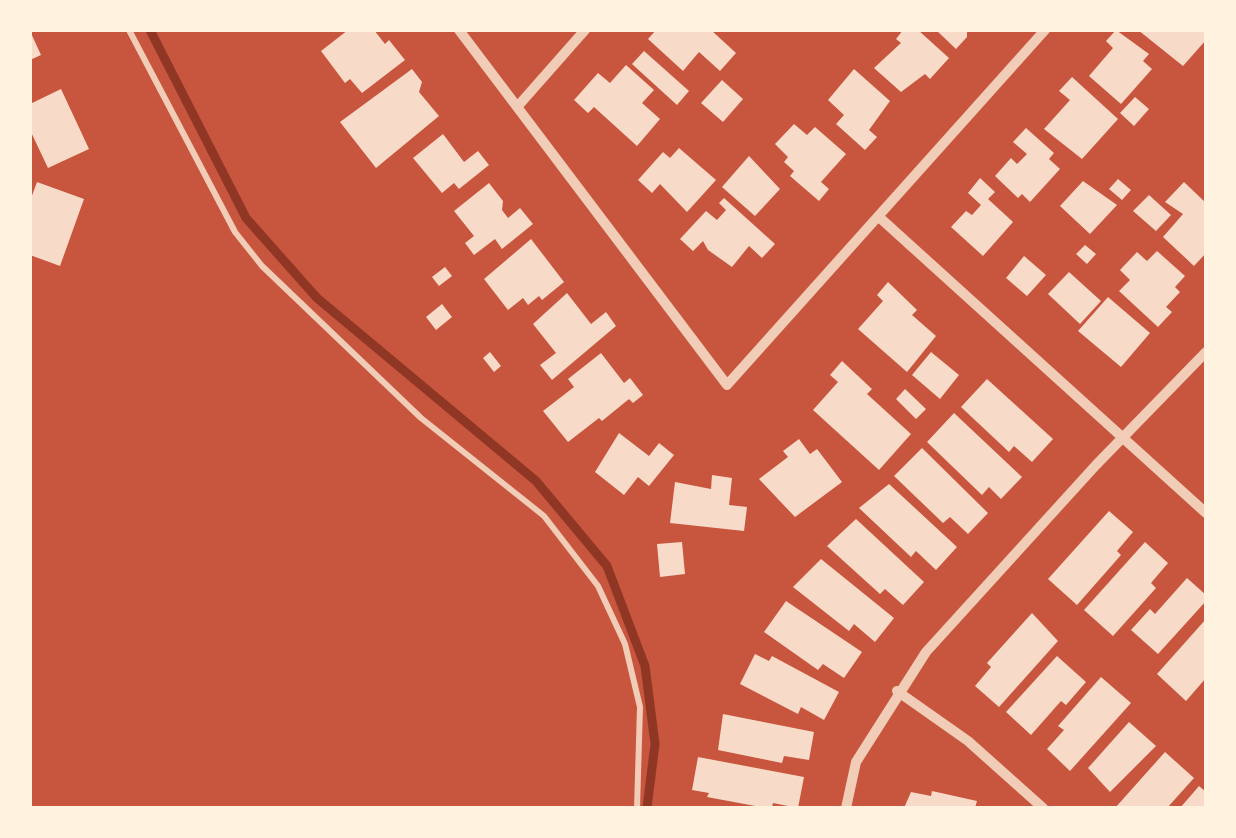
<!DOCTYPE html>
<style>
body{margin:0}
#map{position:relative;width:1236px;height:838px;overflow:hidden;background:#c8553d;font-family:"Space Grotesk",sans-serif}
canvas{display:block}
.frame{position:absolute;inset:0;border:32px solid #fff3e0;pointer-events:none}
</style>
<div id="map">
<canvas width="1236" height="838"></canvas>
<div class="frame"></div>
</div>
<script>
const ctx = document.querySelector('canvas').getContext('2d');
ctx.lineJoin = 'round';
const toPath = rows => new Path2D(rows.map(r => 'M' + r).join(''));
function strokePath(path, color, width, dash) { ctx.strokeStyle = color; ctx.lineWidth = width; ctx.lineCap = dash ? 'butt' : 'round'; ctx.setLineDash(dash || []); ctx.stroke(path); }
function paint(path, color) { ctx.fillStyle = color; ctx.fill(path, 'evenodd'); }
const stream = toPath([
 [150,30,246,218,317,298,536,481,607,566,645,666,655,744,647,808]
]);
const building = toPath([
 [348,30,374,30,385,44,389,40,405,60,362,93,350,79,345,83,321,51],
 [656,30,711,30,736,53,720,71,699,52,683,71,648,39],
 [903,30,918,30,949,58,930,79,925,74,901,92,874,68,901,43,896,39],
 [936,30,967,30,967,37,956,49],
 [1116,30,1149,54,1143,61,1152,69,1121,104,1089,76,1113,48,1106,41],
 [1138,30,1206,30,1206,40,1183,66],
 [30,31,41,55,30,60],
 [644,51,689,91,677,105,632,64],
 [626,65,654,90,642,103,660,119,637,146,594,107,588,113,574,100,598,73,610,83],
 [412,69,422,82,419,92,439,116,376,168,340,122],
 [854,69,890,101,869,130,877,137,865,150,836,124,844,115,828,100],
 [1072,77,1118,119,1082,159,1044,129,1070,100,1059,91],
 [722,80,743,99,723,122,701,103],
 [61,89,89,149,48,168,30,130,30,104],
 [1135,97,1149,109,1134,126,1120,113],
 [794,124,807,135,815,127,846,154,821,182,829,189,819,201,790,176,794,171,784,162,788,157,775,144],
 [1026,128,1054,153,1049,159,1060,169,1030,202,1022,194,1018,198,995,176,1011,158,1017,164,1027,154,1013,142],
 [443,134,464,162,478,151,489,165,459,189,454,183,442,193,413,158],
 [679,148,716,180,687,212,660,184,652,193,638,180,663,152,670,158],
 [749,156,780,189,755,216,722,187],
 [980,178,995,192,988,199,1013,222,983,256,951,227,966,211,972,215,981,205,968,193],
 [1118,179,1131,190,1122,200,1109,189],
 [1083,181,1117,205,1090,234,1060,206],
 [37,182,84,199,60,266,30,255,30,201],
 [1184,182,1206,203,1206,253,1194,266,1163,237,1183,214,1165,202],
 [489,183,503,201,502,210,508,218,520,208,533,224,502,249,495,239,474,255,465,243,474,236,454,211],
 [1149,195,1171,215,1156,231,1133,211],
 [724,198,775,244,762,258,749,246,732,267,708,250,703,241,693,251,680,239,706,211,717,220,726,210,719,203],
 [531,239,564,282,542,300,539,296,528,305,523,298,508,310,484,279],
 [1085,245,1096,254,1087,264,1076,254],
 [1157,251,1185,276,1175,287,1180,292,1166,307,1172,312,1158,327,1119,291,1130,280,1120,270,1137,252,1147,261],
 [1024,256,1046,275,1027,296,1006,278],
 [445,267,452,276,439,286,432,277],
 [1069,272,1101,301,1080,324,1048,294],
 [888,282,917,310,912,315,936,336,907,372,858,329,883,301,877,295],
 [567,293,591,324,606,312,616,326,552,380,540,365,556,353,533,324],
 [1108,297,1150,333,1121,367,1078,331],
 [442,304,452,317,436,330,426,317],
 [490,352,501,366,494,372,483,358],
 [931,352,959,375,940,399,912,375],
 [601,353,624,383,630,378,643,395,633,403,629,399,602,421,599,418,568,442,543,411,574,387,568,379],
 [842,361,872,389,867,394,911,434,879,470,813,410,838,382,830,375],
 [987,379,1053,439,1032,462,1014,446,1009,452,961,407],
 [905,389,926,409,916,419,896,399],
 [954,413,1022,477,1001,499,989,487,982,495,927,442],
 [619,433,649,456,659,443,674,455,649,486,638,477,624,495,595,472],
 [799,439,810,454,817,449,842,482,795,517,759,479,788,457,783,451],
 [922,448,988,513,968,534,950,517,943,523,894,476],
 [712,475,732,478,729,505,747,507,744,531,670,523,675,482,711,489],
 [889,484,957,547,936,570,916,551,911,557,859,508],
 [1109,511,1133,532,1117,551,1121,555,1077,605,1048,579],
 [856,519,924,582,903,605,885,589,880,594,827,546],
 [682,542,685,574,660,577,657,544],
 [1145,542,1168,563,1151,583,1156,588,1113,636,1084,610],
 [821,559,894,618,875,642,854,624,849,631,793,587],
 [1187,578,1206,595,1206,601,1158,654,1131,630,1150,609,1155,614],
 [786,601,862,652,844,678,823,664,818,670,764,632],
 [1032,613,1058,641,999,707,975,686,991,667,987,663],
 [1206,619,1206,678,1186,701,1157,674],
 [755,654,769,661,772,656,839,692,824,720,801,707,798,714,740,684],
 [1057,656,1086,682,1066,705,1061,701,1031,735,1006,712],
 [1101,677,1131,703,1070,771,1047,749,1064,730,1058,726],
 [723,714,814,732,809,760,784,756,782,763,718,750],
 [1129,722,1156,746,1110,792,1088,768],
 [1165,752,1194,778,1167,808,1115,808],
 [698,757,804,777,798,808,773,803,772,808,766,808,707,797,709,793,692,790],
 [1199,786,1206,792,1206,808,1180,808],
 [932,791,977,801,975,808,904,808,911,792,931,796]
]);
const service = toPath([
 [129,30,235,232,262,266,421,418,544,516,598,586,625,644,640,707,637,808]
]);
const minor = toPath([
 [459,30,727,385,1045,30],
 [518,106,585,30],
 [879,217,1206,513],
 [897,691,968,741,1043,808],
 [846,808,856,762,926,652,1096,465,1206,352]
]);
strokePath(stream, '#8f3625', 9);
paint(building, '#f7dbc8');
strokePath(service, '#f1ccb7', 6);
strokePath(minor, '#f1ccb7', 10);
</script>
